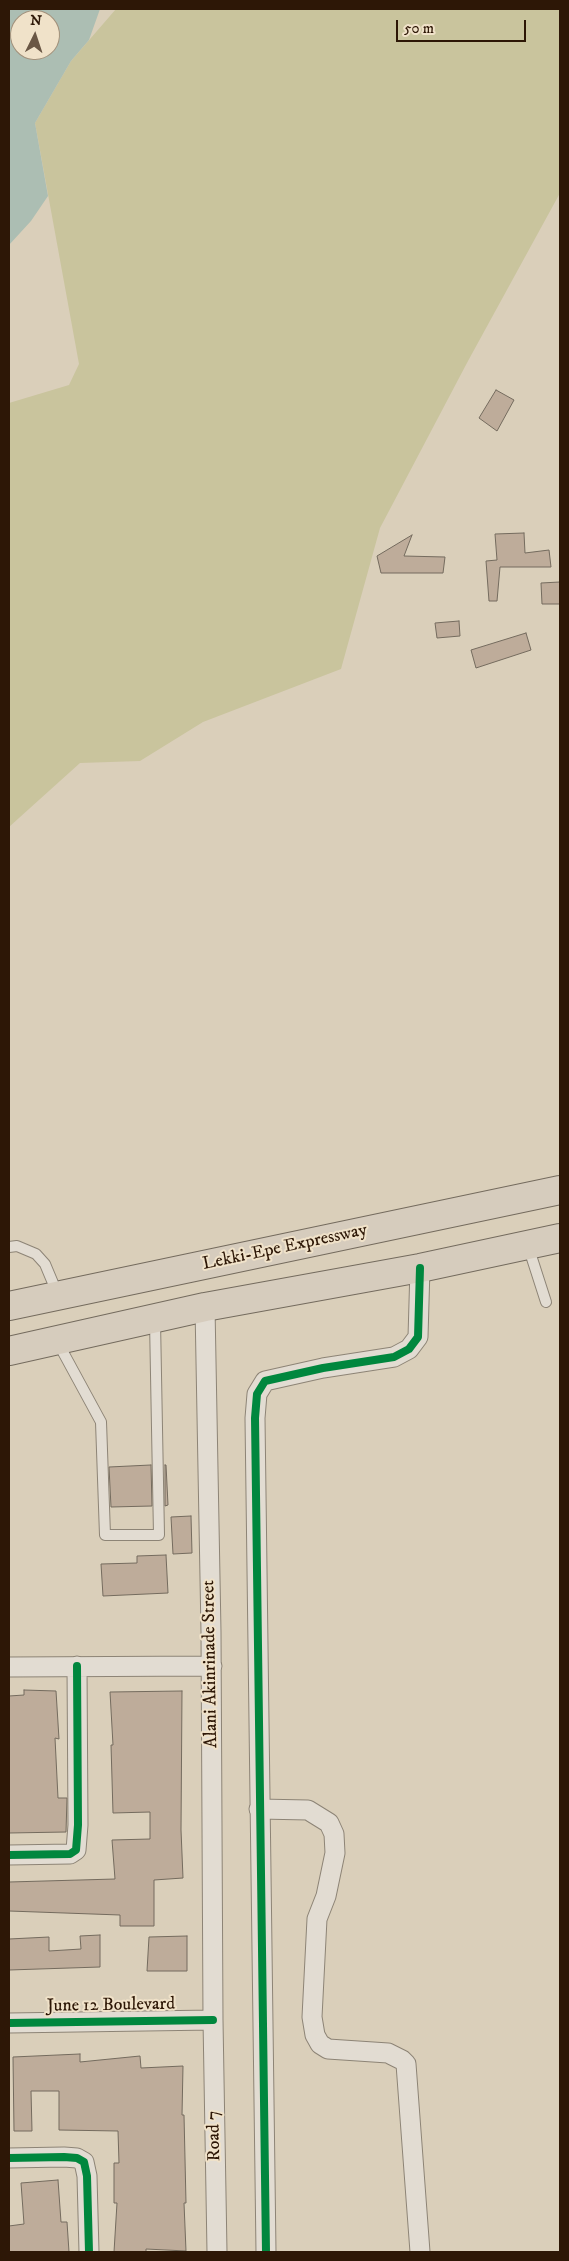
<!DOCTYPE html>
<style>
body{margin:0}
#map{position:relative;width:569px;height:2261px;overflow:hidden;background:#dacfba;font-family:"IM FELL DW Pica",serif}
canvas{display:block}
.frame{position:absolute;inset:0;border:10px solid #2d1706;pointer-events:none}
.north{position:absolute;left:10px;top:10px;width:50px;height:50px;box-sizing:border-box;background:#f0e2c9;border:1px solid #a2917b;border-radius:50%;rotate:4deg;font-size:14px;font-weight:700;line-height:20px;text-align:center;color:#2d1706}
.north::after{content:'';display:block;margin:auto;width:18px;height:22px;background:#6a5745;clip-path:polygon(50% 0,100% 100%,50% 72%,0 100%)}
.scale{position:absolute;left:396px;top:20px;width:130px;height:22px;box-sizing:border-box;border:2px solid #2d1706;border-top:0;padding-left:6px;font-size:15px;line-height:18px;white-space:nowrap;color:#2d1706;-webkit-text-stroke:4px #f0e2c9;paint-order:stroke}
</style>
<div id="map">
<canvas width="569" height="2261"></canvas>
<div class="frame"></div>
<div class="north">N</div>
<div class="scale">50 m</div>
</div>
<script>
const ctx = document.querySelector('canvas').getContext('2d');
ctx.lineJoin = 'round';
function paint(path, color) { ctx.fillStyle = color; ctx.fill(path, 'evenodd'); }
const toPath = rows => new Path2D(rows.map(r => 'M' + r).join(''));
function strokePath(path, color, width, dash) { ctx.strokeStyle = color; ctx.lineWidth = width; ctx.lineCap = dash ? 'butt' : 'round'; ctx.setLineDash(dash || []); ctx.stroke(path); }
function drawText(font, color, halo, rows, align = 'center') {
  ctx.font = font + ' "IM FELL DW Pica",serif'; ctx.lineWidth = 4; ctx.setLineDash([]); ctx.textBaseline = 'middle'; ctx.strokeStyle = halo; ctx.fillStyle = color; for (const [text, x, y, turn = 0] of rows) {
    ctx.save(); ctx.translate(x, y); ctx.rotate((+turn || 0) * Math.PI / 180); ctx.textAlign = isNaN(turn) ? turn : align; if (halo) ctx.strokeText(text, 0, 0); ctx.fillText(text, 0, 0); ctx.restore();
  }
}
const green = toPath([
 [116,9,560,9,560,193,468,361,380,528,341,669,203,722,140,761,80,763,9,827,9,403,69,385,79,364,35,123,71,61]
]);
const water = toPath([
 [9,9,100,9,89,40,71,61,35,123,48,196,31,221,9,245],
 [20,20,50,20,50,50,20,50]
]);
const building = toPath([
 [496,390,514,400,497,431,479,418,496,390],
 [524,533,525,553,549,550,551,567,500,567,497,601,489,601,486,561,497,560,495,534,524,533],
 [412,535,404,556,445,557,443,573,381,573,377,556,412,535],
 [560,582,560,604,542,604,541,583,560,582],
 [459,621,460,636,437,638,435,623,459,621],
 [526,633,531,650,476,668,471,650,526,633],
 [151,1465,152,1506,111,1507,109,1467,151,1465],
 [165,1465,166,1465,168,1505,165,1506,165,1465],
 [191,1516,192,1553,173,1554,171,1517,191,1516],
 [166,1555,168,1593,103,1596,101,1564,137,1563,137,1556,166,1555],
 [24,1690,56,1691,59,1739,55,1738,58,1798,67,1798,66,1832,9,1833,9,1696,24,1695,24,1690],
 [182,1691,181,1830,183,1878,154,1880,154,1926,120,1926,120,1915,9,1911,9,1882,115,1879,112,1840,150,1839,150,1812,113,1813,111,1745,113,1745,110,1692,182,1691],
 [100,1935,100,1967,9,1970,9,1939,49,1937,49,1951,81,1949,80,1936,100,1935],
 [187,1936,187,1971,147,1971,149,1937,187,1936],
 [80,2054,80,2062,140,2056,141,2068,183,2066,182,2115,184,2115,186,2203,184,2203,186,2251,146,2249,146,2252,114,2252,117,2203,114,2203,114,2163,119,2163,118,2131,59,2130,59,2091,31,2091,32,2131,14,2131,13,2057,80,2054],
 [58,2180,61,2222,67,2222,69,2252,9,2252,9,2226,24,2224,21,2183,58,2180]
]);
const lane = toPath([
 [528,1246,546,1302],
 [9,1247,17,1246,36,1254,45,1264,58,1295],
 [57,1341,101,1422,105,1535,159,1535,155,1321]
]);
const street = toPath([
 [205,1307,211,1632,213,2020,217,2252],
 [9,1667,212,1666],
 [259,1809,308,1810,329,1823,334,1834,335,1853,326,1896,317,1919,312,2017,315,2035,320,2044,328,2049,388,2053,402,2060,406,2064,420,2252],
 [9,1855,70,1854,76,1850,78,1825,77,1666],
 [9,2023,213,2020],
 [9,2158,64,2157,77,2158,84,2162,87,2176,89,2252],
 [266,2252,255,1418,257,1394,265,1381,323,1368,394,1357,409,1349,418,1337,420,1268]
]);
const highway = toPath([
 [9,1306,560,1190],
 [9,1351,205,1307,420,1268,560,1238]
]);
const cycleway = toPath([
 [9,1855,70,1854,76,1850,78,1825,77,1666],
 [9,2023,213,2020],
 [9,2158,64,2157,77,2158,84,2162,87,2176,89,2252],
 [266,2252,255,1418,257,1394,265,1381,323,1368,394,1357,409,1349,418,1337,420,1268]
]);
const streetNames = [
 ["Lekki-Epe Expressway",285,1248,-12],
 ["Alani Akinrinade Street",211,1664,-91],
 ["June 12 Boulevard",111,2006,-1],
 ["Road 7",215,2136,-91]
];
paint(green, '#c9c49d');
paint(water, '#acbeb3');
paint(building, '#beac9a');
strokePath(building, '#746b5e', 1);
strokePath(lane, '#8d8476', 12);
strokePath(street, '#8d8476', 21);
strokePath(highway, '#746b5e', 30);
strokePath(lane, '#e2dcd2', 10);
strokePath(street, '#e2dcd2', 19);
strokePath(highway, '#d6ccbd', 28);
strokePath(cycleway, '#00873e', 8);
drawText('18px', '#2d1706', '#f0e2c9', streetNames);
</script>
